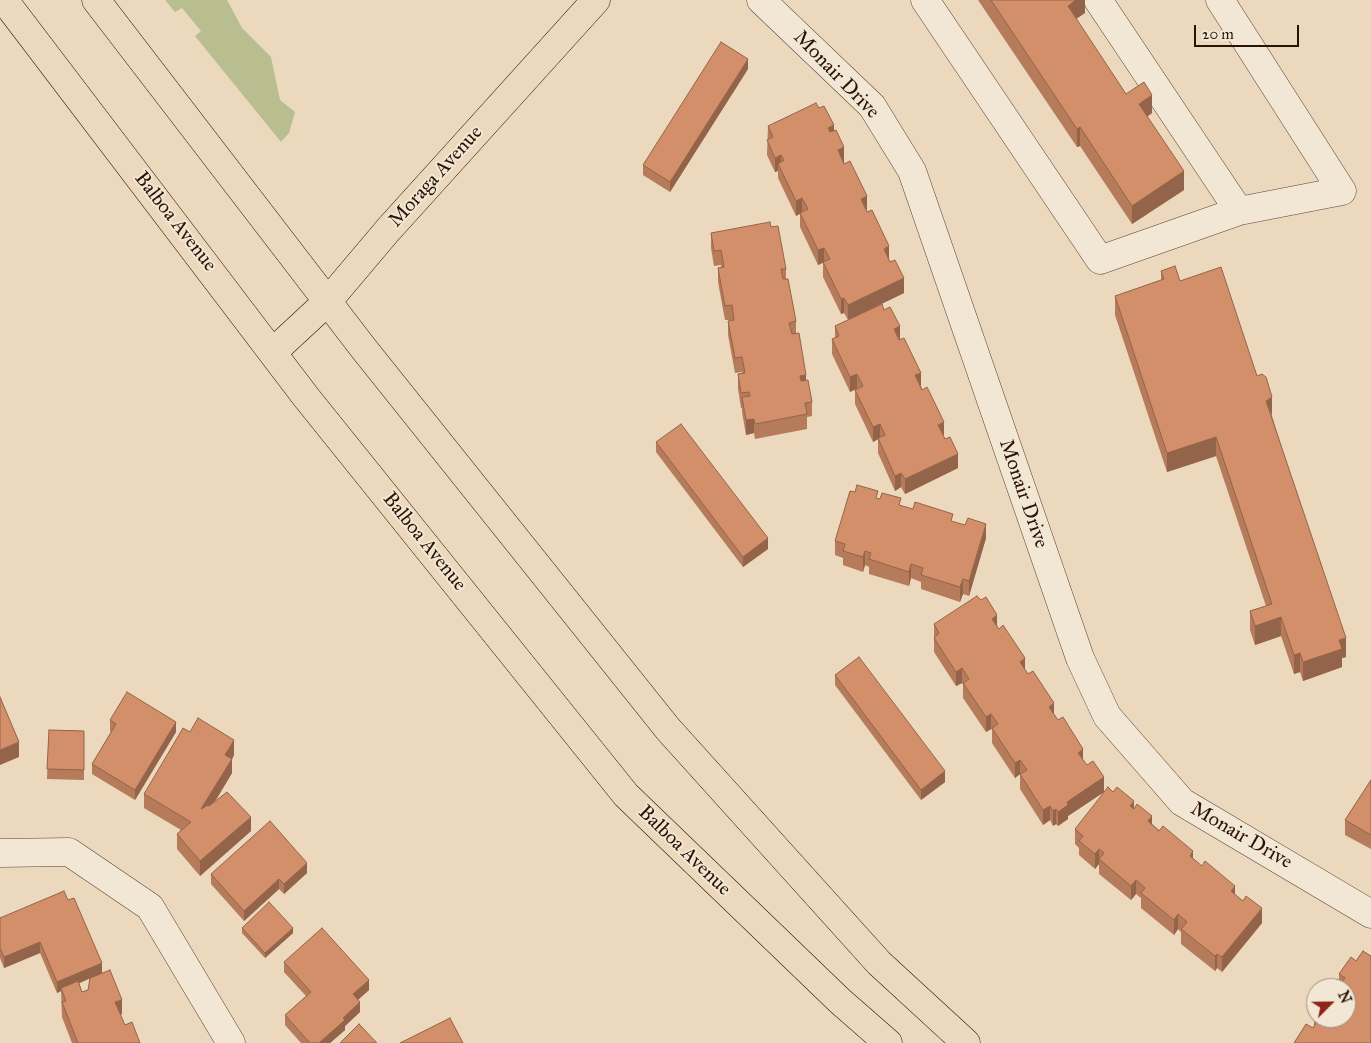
<!DOCTYPE html>
<style>
body{margin:0}
#map{position:relative;width:1371px;height:1043px;overflow:hidden;background:#ebd8bd;font-family:"IM FELL Great Primer",serif}
canvas{display:block}
.north{position:absolute;left:1306px;top:978px;width:50px;height:50px;box-sizing:border-box;background:#f2e6d4;border:1px solid #a29280;border-radius:50%;rotate:67deg;font-size:14px;font-weight:700;line-height:20px;text-align:center;color:#2b1303}
.north::after{content:'';display:block;margin:auto;width:18px;height:22px;background:#8f2418;clip-path:polygon(50% 0,100% 100%,50% 72%,0 100%)}
.scale{position:absolute;left:1194px;top:25px;width:105px;height:22px;box-sizing:border-box;border:2px solid #2b1303;border-top:0;padding-left:6px;font-size:15px;line-height:18px;white-space:nowrap;color:#2b1303;-webkit-text-stroke:4px #f2e6d4;paint-order:stroke}
</style>
<div id="map">
<canvas width="1371" height="1043"></canvas>
<div class="north">N</div>
<div class="scale">20 m</div>
</div>
<script>
const ctx = document.querySelector('canvas').getContext('2d');
ctx.lineJoin = 'round';
function paint(path, color) { ctx.fillStyle = color; ctx.fill(path, 'evenodd'); }
const toPath = rows => new Path2D(rows.map(r => 'M' + r).join(''));
function strokePath(path, color, width, dash) { ctx.strokeStyle = color; ctx.lineWidth = width; ctx.lineCap = dash ? 'butt' : 'round'; ctx.setLineDash(dash || []); ctx.stroke(path); }
function drawText(font, color, halo, rows, align = 'center') {
  ctx.font = font + ' "IM FELL Great Primer",serif'; ctx.lineWidth = 4; ctx.setLineDash([]); ctx.textBaseline = 'middle'; ctx.strokeStyle = halo; ctx.fillStyle = color; for (const [text, x, y, turn = 0] of rows) {
    ctx.save(); ctx.translate(x, y); ctx.rotate((+turn || 0) * Math.PI / 180); ctx.textAlign = isNaN(turn) ? turn : align; if (halo) ctx.strokeText(text, 0, 0); ctx.fillText(text, 0, 0); ctx.restore();
  }
}
const green = toPath([
 [165,0,227,0,242,28,271,57,280,100,295,112,289,133,281,142,195,36,201,31,182,8,175,12]
]);
const minor = toPath([
 [761,0,872,106,912,171,1080,658,1107,716,1182,802,1371,914],
 [925,0,1100,260,1239,211,1342,191,1220,0],
 [1098,0,1239,211],
 [0,853,69,852,150,907,231,1043]
]);
const major = toPath([
 [4,0,306,397,626,795,840,1001,888,1043],
 [96,0,364,349,668,729,879,963,966,1043],
 [273,352,328,301,388,230,596,0]
]);
const wall = toPath([
 [978,0,1085,0,1085,13,1076,19,1126,94,1152,113,1147,117,1184,190,1132,224,1080,146,1077,147],
 [748,69,670,192,643,175,643,165],
 [819,108,834,130,844,162,904,293,848,320,844,313,841,314,823,277,823,263,818,265,800,227,800,214,796,216,778,178,778,171,775,172,767,155,768,126],
 [771,227,786,269,786,279,796,321,796,334,806,380,812,402,812,416,807,417,807,429,755,439,754,433,746,435,742,412,742,408,741,408,738,389,738,374,742,374,742,372,735,373,728,335,728,321,732,320,725,320,718,282,718,268,721,267,721,265,714,266,711,248,711,233],
 [1161,271,1180,281,1257,376,1272,416,1346,657,1342,658,1342,667,1303,681,1300,672,1294,674,1281,636,1255,645,1250,630,1250,611,1266,606,1216,456,1167,472,1115,315,1115,296,1161,280],
 [835,326,900,340,958,468,905,494,901,487,895,491,878,453,878,439,873,442,855,404,855,390,857,389,850,392,832,354,832,339,835,338],
 [656,442,768,549,743,567,656,452],
 [878,499,953,522,986,538,969,596,963,594,960,602,921,589,921,582,911,578,909,586,869,574,869,567,865,565,863,572,843,565,843,558,835,555,835,541],
 [934,624,997,627,1104,792,1068,816,1068,819,1058,826,1056,824,1053,826,1050,820,1043,825,1020,789,1020,774,1015,778,992,743,992,730,991,729,986,732,963,698,963,685,962,683,956,686,934,652],
 [835,675,945,782,921,800,835,685],
 [110,720,176,732,135,800,92,774,92,764,111,732,110,731],
 [49,730,84,731,84,780,47,779],
 [190,732,234,755,232,759,232,773,215,802,251,831,200,876,177,849,177,834,181,830,144,808,144,794],
 [1371,780,1371,849,1345,835,1345,820],
 [1134,808,1152,824,1235,894,1262,923,1222,972,1217,968,1215,971,1181,944,1181,932,1178,929,1174,935,1141,908,1141,898,1136,894,1131,900,1099,874,1099,864,1095,869,1079,855,1079,848,1075,844,1075,829],
 [307,873,284,894,279,889,244,921,211,884,211,874],
 [0,918,102,973,122,1014,120,1015,125,1025,140,1043,72,1043,62,1017,61,991,57,993,40,953,4,968,0,958],
 [90,978,88,990,82,992,79,983],
 [242,928,293,933,265,958,242,933],
 [1363,951,1371,956,1371,1043,1294,1043,1306,1024,1313,1028,1314,1026,1314,1013,1316,1010,1316,1018,1346,1018,1346,988,1331,988,1337,979,1339,980,1339,974,1351,957,1356,961],
 [284,962,369,990,358,1000,360,1012,345,1026,345,1030,330,1043,301,1043,285,1025,285,1015,306,996,284,972]
]);
const shadedWall = toPath([
 [1076,0,1085,0,1085,13,1068,24,1068,6],
 [748,59,748,69,670,192,670,182],
 [1152,95,1152,113,1139,122,1139,104],
 [834,125,834,140,828,128],
 [1080,127,1080,146,1077,147,1077,129],
 [844,147,844,162,838,165,838,150],
 [781,155,781,170,778,164,778,171,775,172,775,158],
 [1184,171,1184,190,1132,224,1132,206],
 [867,196,867,211,861,199],
 [802,198,802,212,796,216,796,201],
 [889,246,889,261,884,249],
 [824,248,824,262,818,265,818,250],
 [904,278,904,293,848,320,848,305],
 [844,298,844,313,841,314,841,299],
 [900,326,900,341,894,329],
 [921,373,921,387,915,375],
 [857,374,857,388,850,392,850,377],
 [806,375,806,389,800,391,800,376],
 [1272,397,1272,416,1266,401],
 [754,419,754,433,746,435,746,420],
 [944,422,944,436,938,425],
 [880,424,880,438,873,442,873,427],
 [1216,437,1216,456,1167,472,1167,453],
 [958,454,958,468,905,494,905,479],
 [901,473,901,487,895,491,895,476],
 [986,524,986,538,969,596,969,581],
 [768,538,768,549,743,567,743,557],
 [865,551,865,565,863,572,863,557],
 [911,564,911,578,909,586,909,572],
 [963,579,963,594,960,602,960,587],
 [997,615,997,629,992,619],
 [1281,617,1281,636,1255,645,1255,626],
 [1346,638,1346,657,1342,658,1342,667,1303,681,1303,662,1339,640],
 [1300,653,1300,672,1294,674,1294,655],
 [1025,658,1025,673,1020,662],
 [962,668,962,683,956,686,956,672],
 [1054,703,1054,718,1049,707],
 [991,714,991,729,986,732,986,717],
 [176,722,176,732,135,800,135,790],
 [234,740,234,755,232,759,232,773,201,824,201,809,225,755],
 [19,742,19,757,0,765,0,750],
 [1083,749,1083,763,1078,753],
 [1020,760,1020,774,1015,778,1015,763],
 [945,771,945,782,921,800,921,790],
 [1104,777,1104,792,1068,816,1068,819,1058,826,1058,812,1067,802],
 [1134,801,1134,816,1130,806],
 [1050,806,1050,820,1043,825,1043,810],
 [1056,809,1056,824,1053,826,1053,811],
 [1152,816,1152,830,1148,821],
 [251,817,251,831,200,876,200,861],
 [1099,849,1099,864,1095,869,1095,854],
 [1193,851,1193,866,1190,856],
 [307,863,307,873,284,894,284,884],
 [279,879,279,889,244,921,244,911],
 [1136,880,1136,894,1131,900,1131,886],
 [1235,886,1235,901,1231,891],
 [1262,908,1262,923,1222,972,1222,957],
 [1178,914,1178,929,1174,935,1174,920],
 [293,928,293,933,265,958,265,953],
 [40,942,40,953,4,968,4,957],
 [1217,954,1217,968,1215,971,1215,956],
 [102,963,102,973,62,991,61,988,61,991,57,993,57,982],
 [369,980,369,990,353,1004,353,994],
 [122,1000,122,1014,115,1017,115,1002],
 [360,1002,360,1012,345,1026,345,1030,330,1043,319,1043,343,1018]
]);
const building = toPath([
 [991,0,1076,0,1068,6,1126,94,1144,82,1152,95,1139,104,1184,171,1132,206,1080,127,1077,129,991,0],
 [721,42,748,59,670,182,643,165,721,42],
 [816,103,819,108,824,106,834,125,828,128,830,132,836,130,844,147,838,150,844,164,850,161,867,196,861,199,867,212,872,210,889,246,884,249,890,262,895,260,904,278,848,305,844,298,841,299,823,262,830,259,824,248,818,250,800,213,808,209,802,198,796,201,778,164,784,160,781,155,775,158,767,140,773,137,768,126,816,103],
 [770,222,771,227,778,226,786,269,781,269,783,279,788,279,796,321,789,323,792,334,799,333,806,375,800,376,801,381,808,380,812,402,805,403,807,414,755,424,754,419,746,420,742,397,750,396,749,392,741,393,738,374,745,373,742,357,735,358,728,321,734,320,732,305,725,306,718,268,724,267,721,250,714,251,711,233,770,222],
 [1175,266,1180,281,1221,267,1257,376,1262,374,1266,377,1272,397,1266,401,1346,638,1339,640,1342,649,1303,662,1300,653,1294,655,1281,617,1255,626,1250,611,1272,604,1216,437,1167,453,1115,296,1164,279,1161,271,1175,266],
 [882,304,884,310,890,307,900,326,894,329,899,340,904,338,921,373,915,375,922,390,927,387,944,422,938,425,945,439,950,437,958,454,905,479,901,473,895,476,878,438,885,435,880,424,873,427,855,390,863,386,857,374,850,377,832,339,839,336,835,326,882,304],
 [681,424,768,538,743,557,656,442,681,424],
 [857,485,878,491,876,498,880,499,882,493,901,498,899,505,913,509,915,502,953,514,951,521,965,525,968,518,986,524,969,581,963,579,960,587,921,575,923,568,911,564,909,572,869,559,871,553,865,551,863,557,843,551,845,544,835,541,850,491,855,492,857,485],
 [977,596,981,600,986,597,997,615,992,619,999,629,1003,625,1025,658,1020,662,1028,674,1033,671,1054,703,1049,707,1058,720,1063,717,1083,749,1078,753,1087,765,1093,761,1104,777,1067,802,1068,805,1058,812,1056,809,1053,811,1050,806,1043,810,1020,774,1027,770,1020,760,1015,763,992,728,998,724,991,714,986,717,963,683,969,679,962,668,956,672,934,638,939,633,934,624,977,596],
 [859,657,945,771,921,790,835,675,859,657],
 [127,692,176,722,135,790,92,764,116,724,110,720,127,692],
 [0,697,19,742,0,750,0,697],
 [198,718,234,740,225,755,232,759,201,809,208,805,209,806,227,792,251,817,200,861,177,834,191,822,144,794,183,728,190,732,198,718],
 [49,730,84,731,84,770,47,769,49,730],
 [1371,780,1371,835,1345,820,1371,780],
 [1108,787,1113,792,1117,787,1134,801,1130,806,1134,809,1137,804,1152,816,1148,821,1159,831,1163,826,1193,851,1190,856,1202,866,1205,861,1235,886,1231,891,1243,901,1246,896,1262,908,1222,957,1217,954,1215,956,1181,929,1187,922,1178,914,1174,920,1141,893,1145,888,1136,880,1131,886,1099,859,1104,853,1099,849,1095,854,1079,841,1083,836,1075,829,1108,787],
 [270,821,307,863,284,884,279,879,244,911,211,874,270,821],
 [64,891,68,900,74,898,102,963,57,982,40,942,4,957,0,948,0,918,64,891],
 [269,902,293,928,265,953,242,928,269,902],
 [322,928,369,980,353,994,360,1002,343,1018,345,1020,319,1043,310,1043,285,1015,311,992,284,962,322,928],
 [1363,951,1371,956,1371,1043,1294,1043,1306,1024,1313,1028,1319,1018,1346,1018,1346,988,1331,988,1337,979,1342,982,1345,978,1339,974,1351,957,1356,961,1363,951],
 [110,970,122,1000,115,1002,125,1025,132,1022,140,1043,78,1043,62,1002,66,1001,61,988,78,981,82,992,88,990,90,978,110,970],
 [450,1018,463,1043,400,1043,450,1018],
 [359,1024,377,1043,340,1043,359,1024]
]);
const streetNames = [
 ["Monair Drive",836,75,46],
 ["Moraga Avenue",436,177,-48],
 ["Balboa Avenue",175,222,52],
 ["Monair Drive",1023,494,71],
 ["Balboa Avenue",424,542,51],
 ["Monair Drive",1241,836,30],
 ["Balboa Avenue",684,851,44]
];
paint(green, '#b8be90');
strokePath(minor, '#5b4432', 29);
strokePath(major, '#2b1303', 29);
strokePath(minor, '#f2e6d4', 28);
strokePath(major, '#ebd8bd', 28);
paint(wall, '#b57b5a');
paint(shadedWall, '#93644a');
paint(building, '#d28f69');
strokePath(building, '#93644a', 1);
drawText('20px', '#2b1303', '#f2e6d4', streetNames);
</script>
